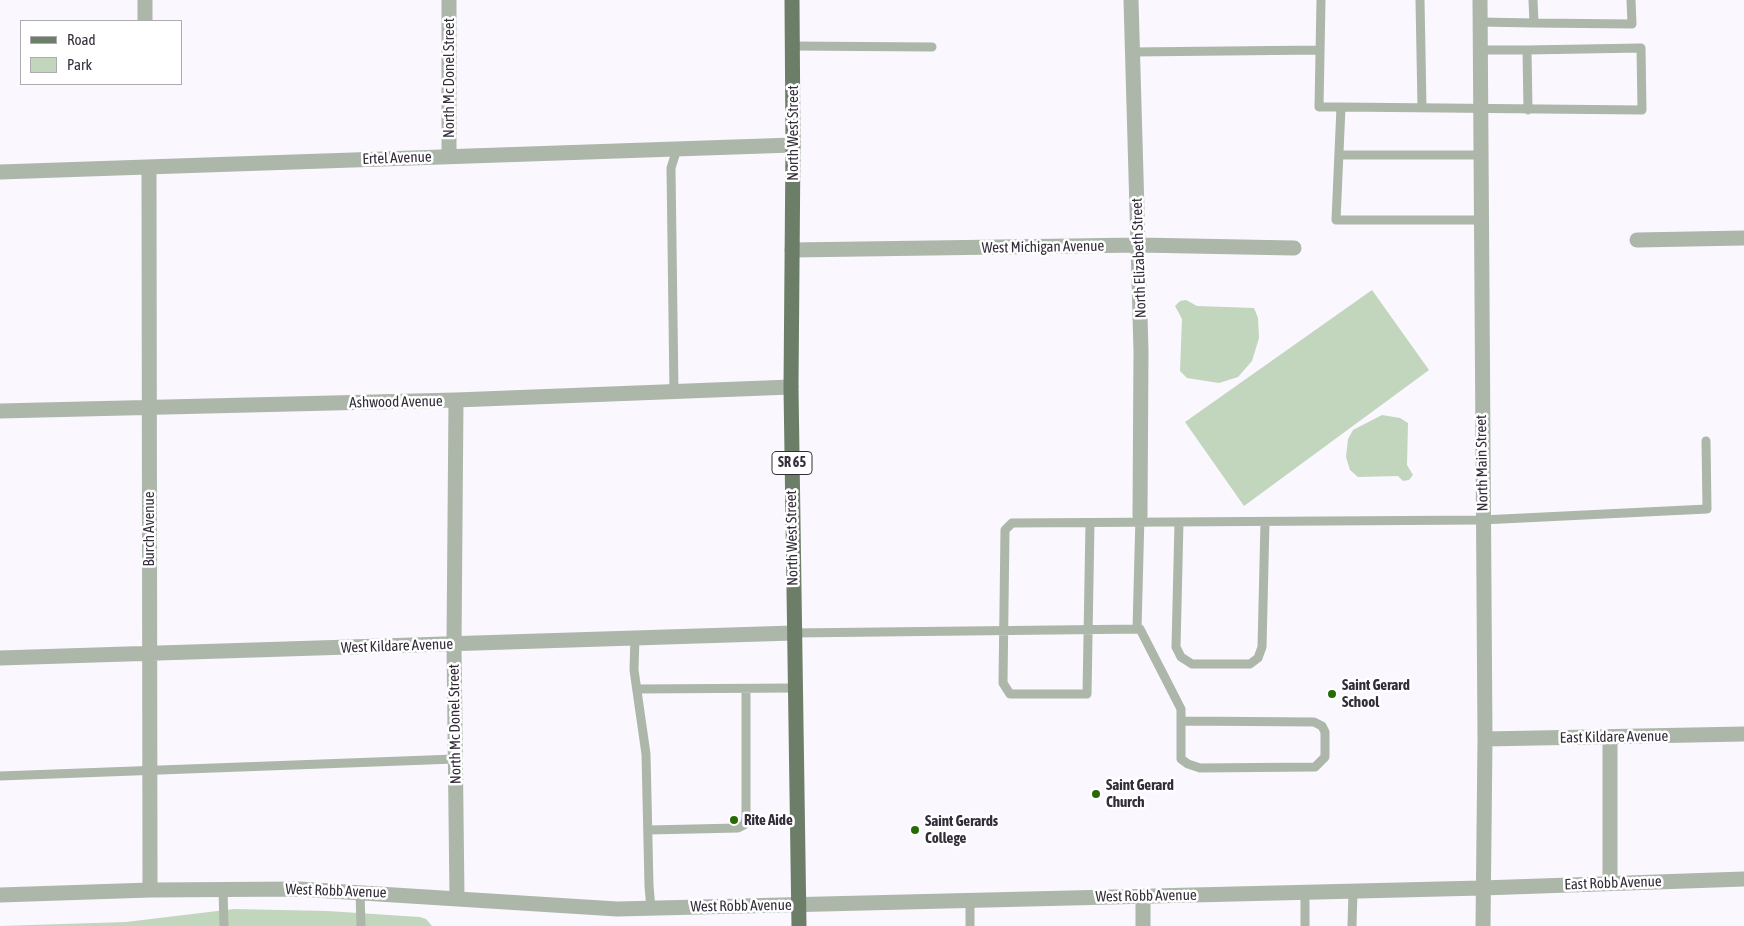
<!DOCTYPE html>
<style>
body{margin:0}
#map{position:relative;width:1744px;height:926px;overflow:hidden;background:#faf7fe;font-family:"Asap Condensed",sans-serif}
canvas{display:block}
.legend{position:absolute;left:20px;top:20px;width:162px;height:65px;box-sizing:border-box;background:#fff;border:1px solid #aeabb0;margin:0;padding:6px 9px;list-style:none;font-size:15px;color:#342d3a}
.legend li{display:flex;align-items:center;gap:10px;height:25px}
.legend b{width:25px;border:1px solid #aeabb0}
</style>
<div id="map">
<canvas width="1744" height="926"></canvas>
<ul class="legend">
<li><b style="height:6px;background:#6d7e68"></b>Road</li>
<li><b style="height:14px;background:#c2d5bd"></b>Park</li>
</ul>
</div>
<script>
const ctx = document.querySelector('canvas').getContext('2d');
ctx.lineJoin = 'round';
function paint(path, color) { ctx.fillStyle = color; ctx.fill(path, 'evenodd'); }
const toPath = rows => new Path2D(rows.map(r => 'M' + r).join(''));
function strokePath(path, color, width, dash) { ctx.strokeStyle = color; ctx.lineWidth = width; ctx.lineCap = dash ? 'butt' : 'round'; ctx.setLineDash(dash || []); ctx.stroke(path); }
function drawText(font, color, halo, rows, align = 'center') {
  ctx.font = font + ' "Asap Condensed",sans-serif'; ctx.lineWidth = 5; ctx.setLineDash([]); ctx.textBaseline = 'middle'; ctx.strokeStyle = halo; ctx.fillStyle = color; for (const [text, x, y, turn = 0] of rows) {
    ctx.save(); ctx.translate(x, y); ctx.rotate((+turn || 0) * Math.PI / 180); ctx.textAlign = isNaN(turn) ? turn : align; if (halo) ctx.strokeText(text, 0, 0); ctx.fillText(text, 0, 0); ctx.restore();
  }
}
const green = toPath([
 [1372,290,1429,370,1244,506,1185,422],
 [1186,300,1197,306,1254,308,1258,318,1259,338,1252,361,1238,377,1219,383,1187,378,1180,371,1182,319,1175,306,1180,301],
 [1382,415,1400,418,1408,423,1407,465,1413,475,1409,480,1403,481,1398,476,1358,477,1350,470,1346,457,1348,439,1353,430],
 [234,909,327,911,420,917,426,919,432,926,0,926,126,922]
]);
const lane = toPath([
 [1321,0,1319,107,1341,107],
 [1420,0,1422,107],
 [1480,22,1534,23,1533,0],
 [1534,23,1632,24,1631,0],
 [792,46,932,47],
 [1481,50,1527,50,1528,110],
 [1132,52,1320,50],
 [1340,155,1482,155],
 [1483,220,1336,220,1341,107,1642,110,1641,48,1527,50],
 [674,392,671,168,677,149],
 [1179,522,1176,647,1181,657,1192,664,1250,664,1258,658,1262,647,1265,522],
 [1090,523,1087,694,1010,694,1003,683,1005,530,1012,523,1482,520,1707,509,1706,441],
 [1137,629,1140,516],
 [793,633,1140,629,1181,709,1181,759,1188,764,1200,768,1315,767,1325,757,1325,732,1322,726,1314,722,1181,721],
 [635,638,634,670,646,754,649,886,651,909],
 [637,689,795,688],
 [0,776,455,759],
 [648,830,738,828,744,825,746,819,746,689],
 [223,890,224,926],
 [360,892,361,926],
 [1305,892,1305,926],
 [970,901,970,926],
 [1352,926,1353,891]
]);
const street = toPath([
 [145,0,145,21],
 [449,0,449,156],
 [1131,0,1141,351,1140,516],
 [1480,0,1485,739,1483,926],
 [149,167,150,890],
 [0,172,793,145],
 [1637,240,1744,238],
 [792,250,1139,245,1294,248],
 [456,400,454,644,457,898],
 [0,411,456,400,791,387],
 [0,658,793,633],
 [1485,739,1744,734],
 [1610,883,1610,737],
 [0,895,150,890,299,889,617,909,1482,888,1744,879],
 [1143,926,1143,896]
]);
const primary = toPath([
 [792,0,793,145,791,387,799,926]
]);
const markers = [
 [1332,694,5,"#266b04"],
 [1096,794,5,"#266b04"],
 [734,820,5,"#266b04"],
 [915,830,5,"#266b04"]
];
const shields = [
 [792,463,40]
];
const shieldNames = [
 ["SR 65",792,463]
];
const streetNames = [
 ["North Mc Donel Street",449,78,-90],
 ["North West Street",793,133,-90],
 ["Ertel Avenue",397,158,-2],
 ["West Michigan Avenue",1043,247,-1],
 ["North Elizabeth Street",1139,258,-92],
 ["Ashwood Avenue",396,402,-1],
 ["North Main Street",1482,463,-91],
 ["Burch Avenue",149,529,-90],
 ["North West Street",792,538,-91],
 ["West Kildare Avenue",397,646,-2],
 ["North Mc Donel Street",455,724,-91],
 ["East Kildare Avenue",1614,737,-1],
 ["East Robb Avenue",1613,883,-2],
 ["West Robb Avenue",336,891,2],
 ["West Robb Avenue",1146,896,-1],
 ["West Robb Avenue",741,906,-1]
];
const poiNames = [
 ["Saint Gerard",1342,685],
 ["School",1342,702],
 ["Saint Gerard",1106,785],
 ["Church",1106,802],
 ["Rite Aide",744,820],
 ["Saint Gerards",925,821],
 ["College",925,838]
];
paint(green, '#c2d5bd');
strokePath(lane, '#acb6a9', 9);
strokePath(street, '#acb6a9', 15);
strokePath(primary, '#6d7e68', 15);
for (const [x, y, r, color] of markers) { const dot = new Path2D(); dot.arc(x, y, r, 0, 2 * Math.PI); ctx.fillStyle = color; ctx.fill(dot); strokePath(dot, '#fff', 2); }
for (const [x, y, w] of shields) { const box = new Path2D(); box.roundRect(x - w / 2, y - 11.5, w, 23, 4); ctx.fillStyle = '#fff'; ctx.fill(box); strokePath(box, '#342d3a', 1); }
drawText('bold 14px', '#342d3a', null, shieldNames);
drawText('15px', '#342d3a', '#fff', streetNames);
drawText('bold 15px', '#342d3a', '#fff', poiNames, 'left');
</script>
